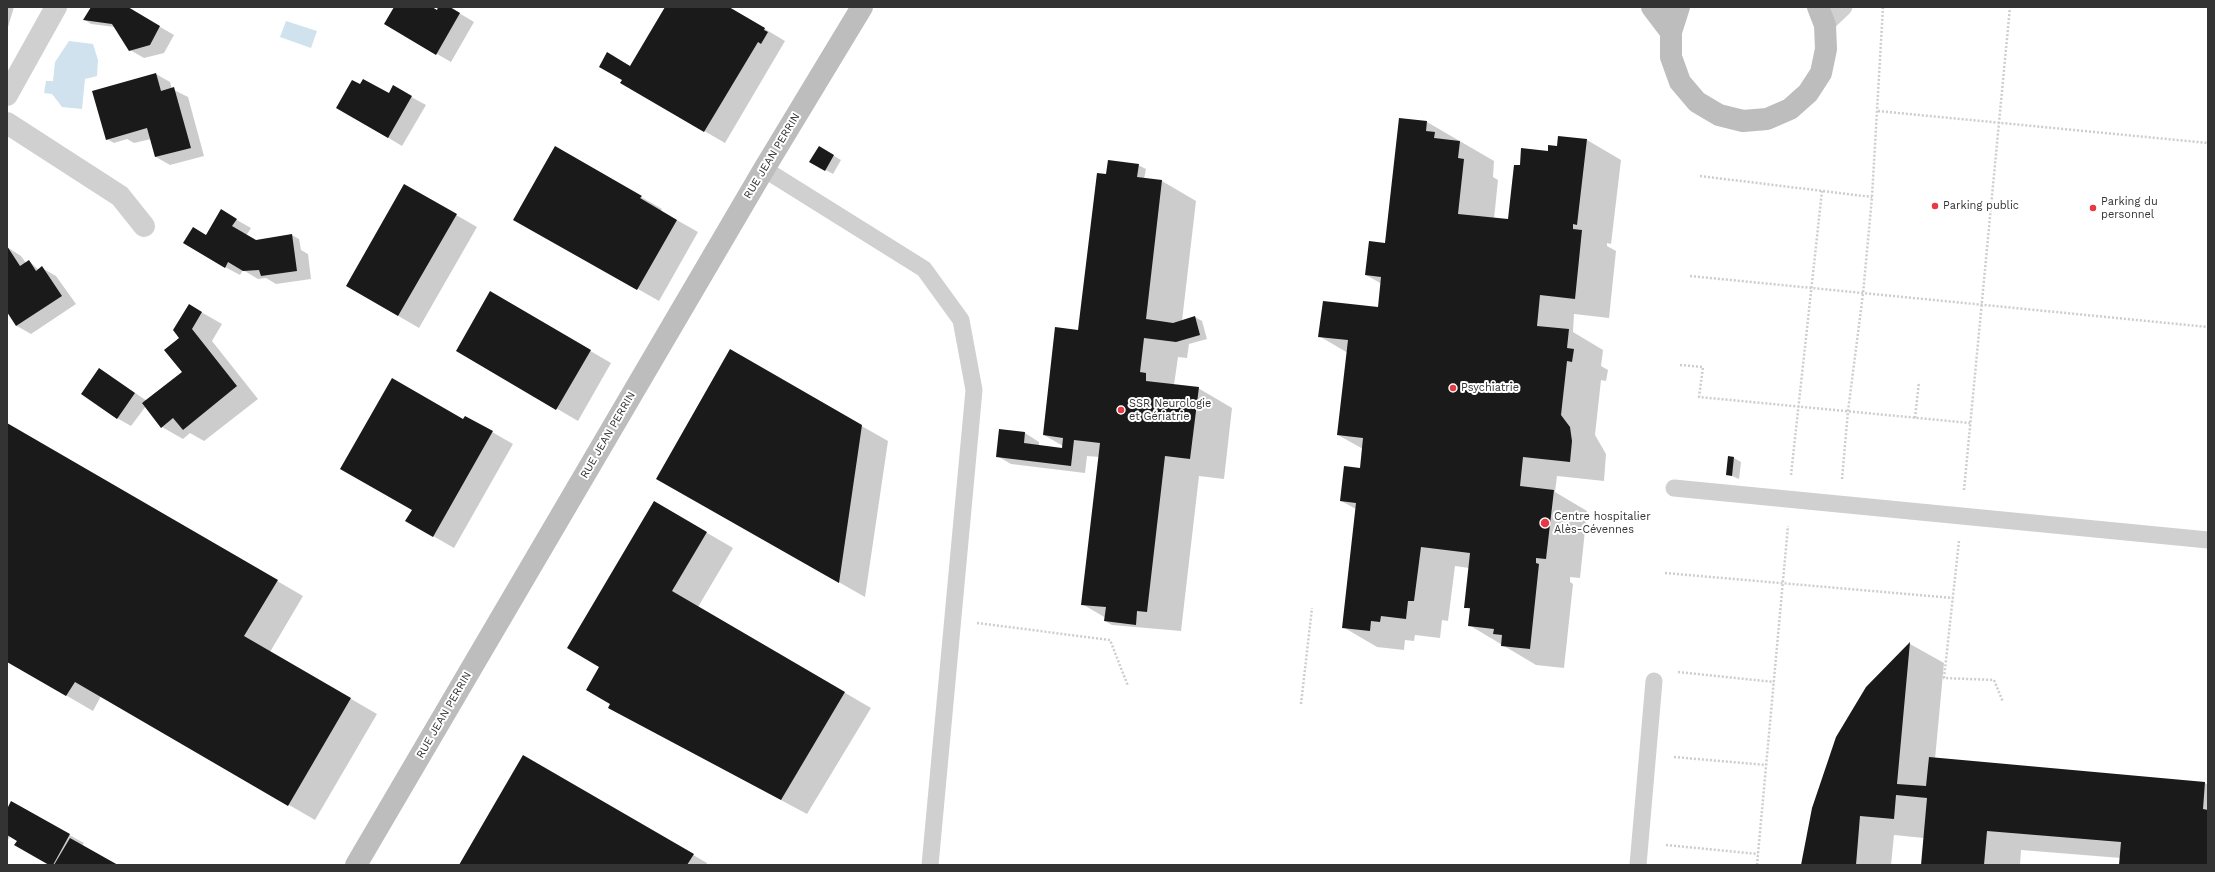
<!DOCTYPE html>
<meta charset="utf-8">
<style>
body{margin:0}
#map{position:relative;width:2215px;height:872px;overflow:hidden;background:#fff;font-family:"Work Sans",sans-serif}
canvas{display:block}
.frame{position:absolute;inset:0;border:8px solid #333;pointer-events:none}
</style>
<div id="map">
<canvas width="2215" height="872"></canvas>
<div class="frame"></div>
</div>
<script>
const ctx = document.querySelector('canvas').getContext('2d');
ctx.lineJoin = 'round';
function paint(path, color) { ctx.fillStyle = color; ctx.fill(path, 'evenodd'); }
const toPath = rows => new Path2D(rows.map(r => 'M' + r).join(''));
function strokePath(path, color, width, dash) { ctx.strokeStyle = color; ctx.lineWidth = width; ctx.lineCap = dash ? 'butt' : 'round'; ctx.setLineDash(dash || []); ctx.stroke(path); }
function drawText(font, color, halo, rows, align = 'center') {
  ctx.font = font + ' "Work Sans",sans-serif'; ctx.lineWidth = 4; ctx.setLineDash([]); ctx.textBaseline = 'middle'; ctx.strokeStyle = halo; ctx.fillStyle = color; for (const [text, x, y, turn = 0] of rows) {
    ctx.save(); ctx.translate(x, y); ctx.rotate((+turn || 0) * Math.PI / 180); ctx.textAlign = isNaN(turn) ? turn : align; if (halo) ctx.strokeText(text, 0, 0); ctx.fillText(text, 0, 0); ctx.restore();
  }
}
const water = toPath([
 [286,21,317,31,311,48,280,37],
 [69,41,93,44,98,60,97,76,85,79,82,109,62,107,52,94,44,93,46,81,53,81,55,62]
]);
const shadow = toPath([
 [7,7,14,7,8,27,7,27],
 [92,7,126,7,174,35,164,53,144,58,130,50,115,27,91,24,85,20],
 [245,7,268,7,268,8],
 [395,7,430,7,437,11,440,7,449,7,474,22,451,62,385,24],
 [666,7,728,7,785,41,725,143,621,83],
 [156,74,170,82,172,89,188,97,204,156,170,165,156,157,151,139,134,143,127,139,114,143,107,139],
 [393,87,426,105,402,146,337,107,389,94],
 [1427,122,1494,161,1493,177,1498,180,1494,219,1509,220,1521,167,1558,147,1587,140,1621,160,1611,244,1607,243,1607,246,1616,251,1609,318,1574,314,1573,332,1603,350,1601,366,1608,370,1606,381,1601,380,1595,435,1606,454,1604,481,1557,476,1555,492,1587,511,1580,578,1570,577,1570,582,1573,584,1564,668,1536,665,1469,625,1471,610,1465,607,1469,568,1455,566,1448,621,1442,620,1440,638,1415,635,1414,641,1405,640,1404,650,1377,647,1343,627,1356,509,1341,501,1361,470,1363,449,1338,435,1348,353,1319,336,1379,308,1382,284,1366,275,1385,244],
 [819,147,841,160,833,174,811,162],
 [555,148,662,209,661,211,698,232,659,301,515,219],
 [1138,165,1146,169,1144,179,1162,181,1196,201,1182,321,1195,317,1202,321,1207,339,1189,344,1187,358,1178,357,1174,385,1198,388,1232,408,1224,479,1199,476,1181,631,1112,625,1105,621,1106,618,1082,604,1099,457,1087,456,1085,473,1011,464,997,456,1000,430,1025,433,1039,442,1039,446,1063,449,1063,446,1044,435,1079,331,1110,175],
 [404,185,477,227,419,328,347,286],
 [221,211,251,228,246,236,256,241,292,235,299,239,301,250,308,254,311,279,276,284,266,278,258,279,243,270,240,275,225,267,206,236],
 [7,247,21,256,26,263,29,261,39,270,42,268,56,276,76,304,31,334,17,326,7,311],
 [491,293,611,363,578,421,457,350],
 [189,305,222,324,212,341,258,399,204,441,190,433,183,439,162,427,146,406,131,426,117,418,100,369,147,401,186,375,181,338],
 [730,351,888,441,865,597,657,479],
 [466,417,513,444,454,548,407,521],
 [7,424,303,596,270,652,377,714,315,820,101,696,93,711,7,661],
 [1734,458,1741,462,1739,479,1727,474],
 [654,502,733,548,698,607,871,708,807,814,609,708,612,704,601,667],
 [1910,644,1944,663,1935,759,2205,783,2208,785,2208,865,2120,865,2121,858,2021,850,2020,865,1922,865,1924,838,1894,835,1891,865,1802,865,1867,687],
 [523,756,707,863,706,865,460,865],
 [11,803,84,843,82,846,116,865,51,865,10,836,7,842,7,811]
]);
const building = toPath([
 [91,7,128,7,160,26,150,45,129,51,112,24,83,20],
 [394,7,432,7,437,10,438,7,450,7,460,13,436,55,384,24],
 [665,7,729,7,765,28,764,30,768,32,761,44,758,42,704,132,620,83,622,80,599,67,607,52,630,66],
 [156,73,161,91,174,87,191,148,155,157,147,128,106,140,92,91],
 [363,79,389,93,393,85,412,96,388,138,336,108,352,80,360,84],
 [1399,118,1427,121,1426,131,1435,132,1434,138,1460,141,1458,158,1464,159,1458,214,1508,219,1514,165,1520,165,1521,148,1548,151,1548,145,1557,146,1558,136,1587,139,1577,225,1573,224,1573,229,1582,230,1575,299,1540,295,1537,326,1569,329,1567,348,1574,349,1572,362,1567,361,1561,415,1570,427,1572,441,1570,462,1523,457,1520,486,1554,490,1546,559,1536,558,1536,563,1539,564,1530,649,1501,646,1502,635,1493,634,1494,629,1468,626,1470,608,1464,608,1470,553,1421,547,1414,601,1408,601,1406,619,1381,616,1380,622,1371,621,1370,631,1342,628,1356,503,1340,501,1344,466,1360,468,1363,438,1337,435,1348,340,1318,337,1323,301,1378,307,1381,277,1365,275,1369,241,1385,243],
 [555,146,642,196,640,198,677,220,637,290,513,220],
 [819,146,834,155,825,171,809,162],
 [1108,160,1139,164,1137,177,1162,180,1146,319,1173,323,1195,316,1200,335,1176,342,1144,338,1140,372,1146,373,1146,381,1199,387,1190,459,1165,456,1147,612,1137,611,1136,625,1104,621,1106,607,1081,605,1100,443,1074,440,1071,466,996,457,999,429,1025,432,1024,443,1062,448,1063,438,1043,435,1055,327,1078,330,1097,173,1106,174],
 [404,184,457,214,398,316,346,286],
 [221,209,237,219,232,226,256,240,292,234,297,271,261,276,259,270,243,271,228,262,225,268,183,243,193,227,206,235],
 [7,246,20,266,29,260,36,271,42,266,62,296,16,326,7,312],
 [490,291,591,350,556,410,456,351],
 [189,304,202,312,192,329,237,386,183,430,173,418,161,428,142,403,182,372,164,350,179,338,173,330],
 [730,349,862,425,839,583,656,479],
 [99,368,135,393,117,419,81,394],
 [392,378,463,419,465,416,493,431,433,537,405,521,412,510,340,469],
 [7,423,278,580,244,636,351,698,288,806,75,682,66,696,7,662],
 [1728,456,1734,457,1732,476,1726,475],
 [654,501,707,532,672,591,845,692,781,800,608,708,610,704,586,690,599,667,567,648],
 [1910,642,1897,784,1926,786,1929,757,2205,782,2203,809,2208,810,2208,865,2119,865,2121,842,1987,831,1984,865,1921,865,1927,798,1896,795,1894,819,1860,816,1856,865,1801,865,1812,808,1836,737,1866,687],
 [523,755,694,854,687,865,459,865],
 [11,801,70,834,53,865,49,865,14,845,17,841,7,835,7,809],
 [70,838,118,865,54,865]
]);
const path = toPath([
 [1878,111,2208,143],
 [1700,176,1872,197],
 [1690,276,2208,327],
 [1680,365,1703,367,1699,397,1970,423],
 [1915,418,1919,382],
 [1791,475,1822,191],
 [1842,479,1848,411,1863,294,1872,197,1883,7],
 [1964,490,2010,7],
 [1959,541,1944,678,1994,680,2003,702],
 [1665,573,1953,598],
 [977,623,1110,640,1128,686],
 [1678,672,1774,682],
 [1301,704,1312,608],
 [1674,757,1766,765],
 [1666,845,1758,854],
 [1757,865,1788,526]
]);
const lane = toPath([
 [1825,25,1844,7],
 [764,169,924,269,961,320,974,390,930,865],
 [1674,488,2208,540],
 [1638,865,1654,681]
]);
const street = toPath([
 [7,95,56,7],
 [7,123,120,196,144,226]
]);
const secondary = toPath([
 [1652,7,1671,32],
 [1679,7,1671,32,1671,57,1680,82,1697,102,1719,115,1743,121,1767,119,1790,109,1808,93,1821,73,1826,49,1825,25,1818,7],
 [356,865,764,169,862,7]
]);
const markers = [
 [1935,206,4,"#e63946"],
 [2093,208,4,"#e63946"],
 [1453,388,4,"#e63946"],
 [1121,410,4,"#e63946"],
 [1545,523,5,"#e63946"]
];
const streetNames = [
 ["RUE JEAN PERRIN",772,156,-59],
 ["RUE JEAN PERRIN",608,435,-60],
 ["RUE JEAN PERRIN",444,715,-60]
];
const poiNames = [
 ["Parking du",2101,202],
 ["personnel",2101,215],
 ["Parking public",1943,206],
 ["Psychiatrie",1461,388],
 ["SSR Neurologie",1129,404],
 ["et Gériatrie",1129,417],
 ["Centre hospitalier",1554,517],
 ["Alès-Cévennes",1554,530]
];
paint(water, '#cfe2ee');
paint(shadow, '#0003');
paint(building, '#1a1a1a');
strokePath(path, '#cdcdcd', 2.5, [2, 2]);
strokePath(lane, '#d0d0d0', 17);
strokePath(street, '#d0d0d0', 22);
strokePath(secondary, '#bdbdbd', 22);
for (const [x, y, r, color] of markers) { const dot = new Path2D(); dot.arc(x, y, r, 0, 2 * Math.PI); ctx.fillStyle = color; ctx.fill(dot); strokePath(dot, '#fff', 1.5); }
drawText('11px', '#333', '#fff', streetNames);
drawText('11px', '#333', '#fff', poiNames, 'left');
</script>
